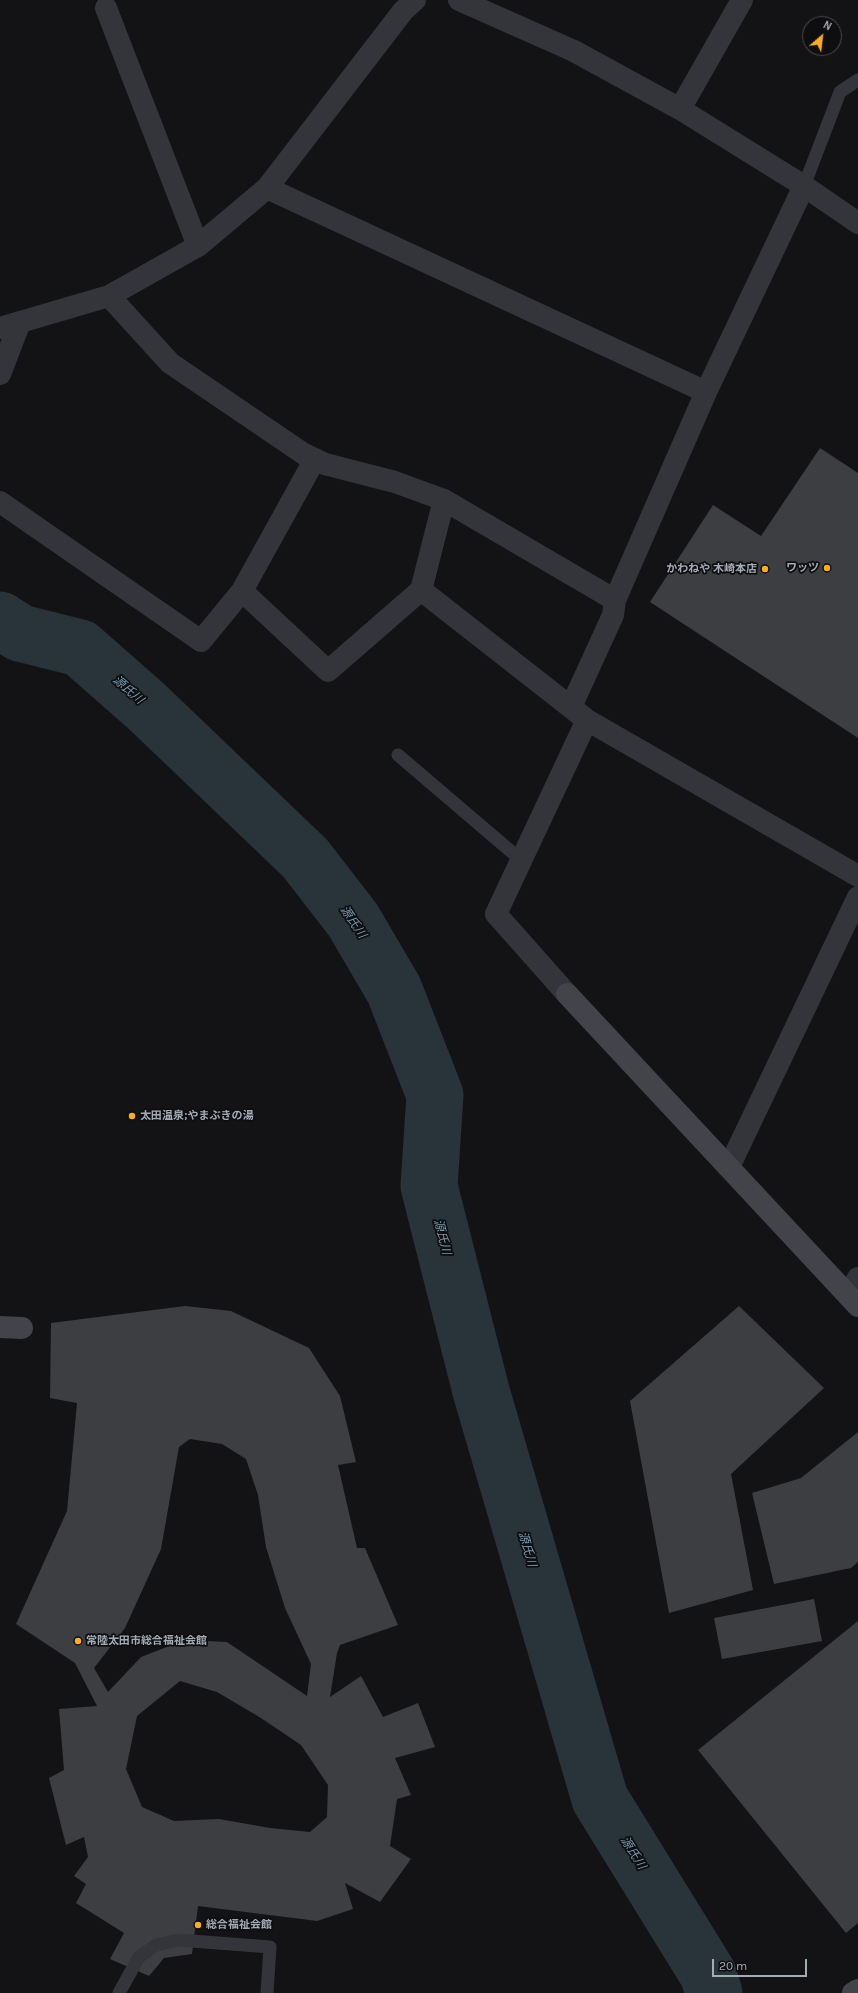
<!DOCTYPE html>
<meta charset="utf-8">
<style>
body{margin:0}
#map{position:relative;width:858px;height:1993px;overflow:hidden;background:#131315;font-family:Karla,sans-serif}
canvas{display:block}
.north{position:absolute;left:802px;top:16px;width:40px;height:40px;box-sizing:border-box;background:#0e0e10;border:1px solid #4a4c52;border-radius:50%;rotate:28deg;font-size:11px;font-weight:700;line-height:16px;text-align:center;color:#a4aab6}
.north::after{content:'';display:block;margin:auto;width:14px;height:18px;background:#fbac25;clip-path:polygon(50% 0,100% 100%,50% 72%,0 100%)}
.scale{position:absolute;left:712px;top:1959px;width:95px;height:18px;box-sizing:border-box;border:2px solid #a4aab6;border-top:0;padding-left:5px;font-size:12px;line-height:14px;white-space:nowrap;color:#a4aab6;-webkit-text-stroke:3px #0e0e10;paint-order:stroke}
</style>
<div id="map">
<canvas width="858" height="1993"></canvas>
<div class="north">N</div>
<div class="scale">20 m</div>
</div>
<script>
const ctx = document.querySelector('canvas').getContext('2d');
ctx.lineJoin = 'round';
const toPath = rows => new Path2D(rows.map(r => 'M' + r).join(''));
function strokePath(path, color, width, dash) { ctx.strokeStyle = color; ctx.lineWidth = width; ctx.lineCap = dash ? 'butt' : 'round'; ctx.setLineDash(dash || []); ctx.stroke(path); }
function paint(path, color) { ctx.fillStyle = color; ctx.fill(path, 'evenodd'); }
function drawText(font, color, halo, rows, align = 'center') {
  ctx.font = font + ' Karla,"Noto Sans JP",sans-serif'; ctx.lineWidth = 3.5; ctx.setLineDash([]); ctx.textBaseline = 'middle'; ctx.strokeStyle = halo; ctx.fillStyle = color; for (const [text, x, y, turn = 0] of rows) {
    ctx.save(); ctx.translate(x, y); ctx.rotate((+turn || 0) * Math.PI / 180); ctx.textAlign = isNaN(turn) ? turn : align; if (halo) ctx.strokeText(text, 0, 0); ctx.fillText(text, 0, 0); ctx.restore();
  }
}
const river = toPath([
 [0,620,20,633,80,648,146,706,305,858,353,920,394,990,435,1095,429,1186,481,1391,600,1799,708,1974,714,1993]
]);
const building = toPath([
 [820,448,858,473,858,738,650,602,713,505,761,536],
 [185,1306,231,1311,309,1348,340,1396,356,1462,338,1465,357,1548,365,1548,398,1625,340,1645,337,1653,330,1697,361,1676,383,1717,418,1703,435,1747,395,1758,411,1795,397,1799,390,1846,411,1859,380,1902,345,1883,353,1909,317,1921,198,1906,192,1954,164,1958,149,1976,110,1959,124,1933,76,1903,86,1884,74,1876,88,1857,84,1837,66,1845,49,1778,64,1770,59,1709,97,1706,75,1663,16,1624,67,1511,77,1403,50,1398,51,1323],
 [190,1439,222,1444,246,1459,258,1495,266,1547,285,1608,311,1664,307,1696,227,1642,185,1640,141,1657,108,1692,94,1668,125,1628,161,1549,179,1447],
 [180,1681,217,1692,261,1718,301,1745,328,1785,327,1817,310,1832,270,1828,219,1819,174,1821,142,1807,126,1769,137,1716],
 [739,1306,824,1388,731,1474,753,1590,669,1613,630,1401],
 [858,1432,858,1562,851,1568,774,1584,752,1493,801,1478],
 [814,1599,822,1641,722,1659,714,1618],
 [858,1621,858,1923,846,1933,698,1750]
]);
const lane = toPath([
 [804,186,840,92,858,80],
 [398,755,521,860],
 [119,1993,139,1957,156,1945,179,1940,270,1947,267,1993]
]);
const street = toPath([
 [459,0,574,51,680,109,804,186,858,223],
 [106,8,198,246],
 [680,109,742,0],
 [267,188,706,392],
 [109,296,170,363,304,454,325,464,395,482,444,500,615,600,706,392,804,186],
 [0,328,109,296,198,246,267,188,403,11,415,0],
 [0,374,20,322],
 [315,459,242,591,328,671,421,590],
 [444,500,421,590,587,720,858,876],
 [0,502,201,641,242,591],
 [571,707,613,615,615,600],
 [567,994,496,914,587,720],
 [729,1167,858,897],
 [848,1295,858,1278]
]);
const secondary = toPath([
 [567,994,858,1306],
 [0,1327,22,1328],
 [853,1993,858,1990]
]);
const markers = [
 [827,568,4,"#fbac25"],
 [765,569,4,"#fbac25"],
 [132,1116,4,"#fbac25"],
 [78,1641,4,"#fbac25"],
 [198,1925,4,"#fbac25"]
];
const poiNames = [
 ["ワッツ",819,568,"right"],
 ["かわねや 木崎本店",757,569,"right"],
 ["太田温泉;やまぶきの湯",140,1116],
 ["常陸太田市総合福祉会館",86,1641],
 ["総合福祉会館",206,1925]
];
const waterNames = [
 ["源氏川",128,690,41],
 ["源氏川",353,922,56],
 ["源氏川",442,1237,76],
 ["源氏川",527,1549,74],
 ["源氏川",633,1853,58]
];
strokePath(river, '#29333a', 57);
paint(building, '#3d3e42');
strokePath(lane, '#34353a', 13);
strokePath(street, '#34353a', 22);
strokePath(secondary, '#42444a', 22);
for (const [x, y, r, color] of markers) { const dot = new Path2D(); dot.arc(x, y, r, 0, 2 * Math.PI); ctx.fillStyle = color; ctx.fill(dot); strokePath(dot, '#0e0e10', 1.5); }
drawText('bold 11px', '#a4aab6', '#0e0e10', poiNames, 'left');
drawText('italic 12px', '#799ab3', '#0e0e10', waterNames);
</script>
